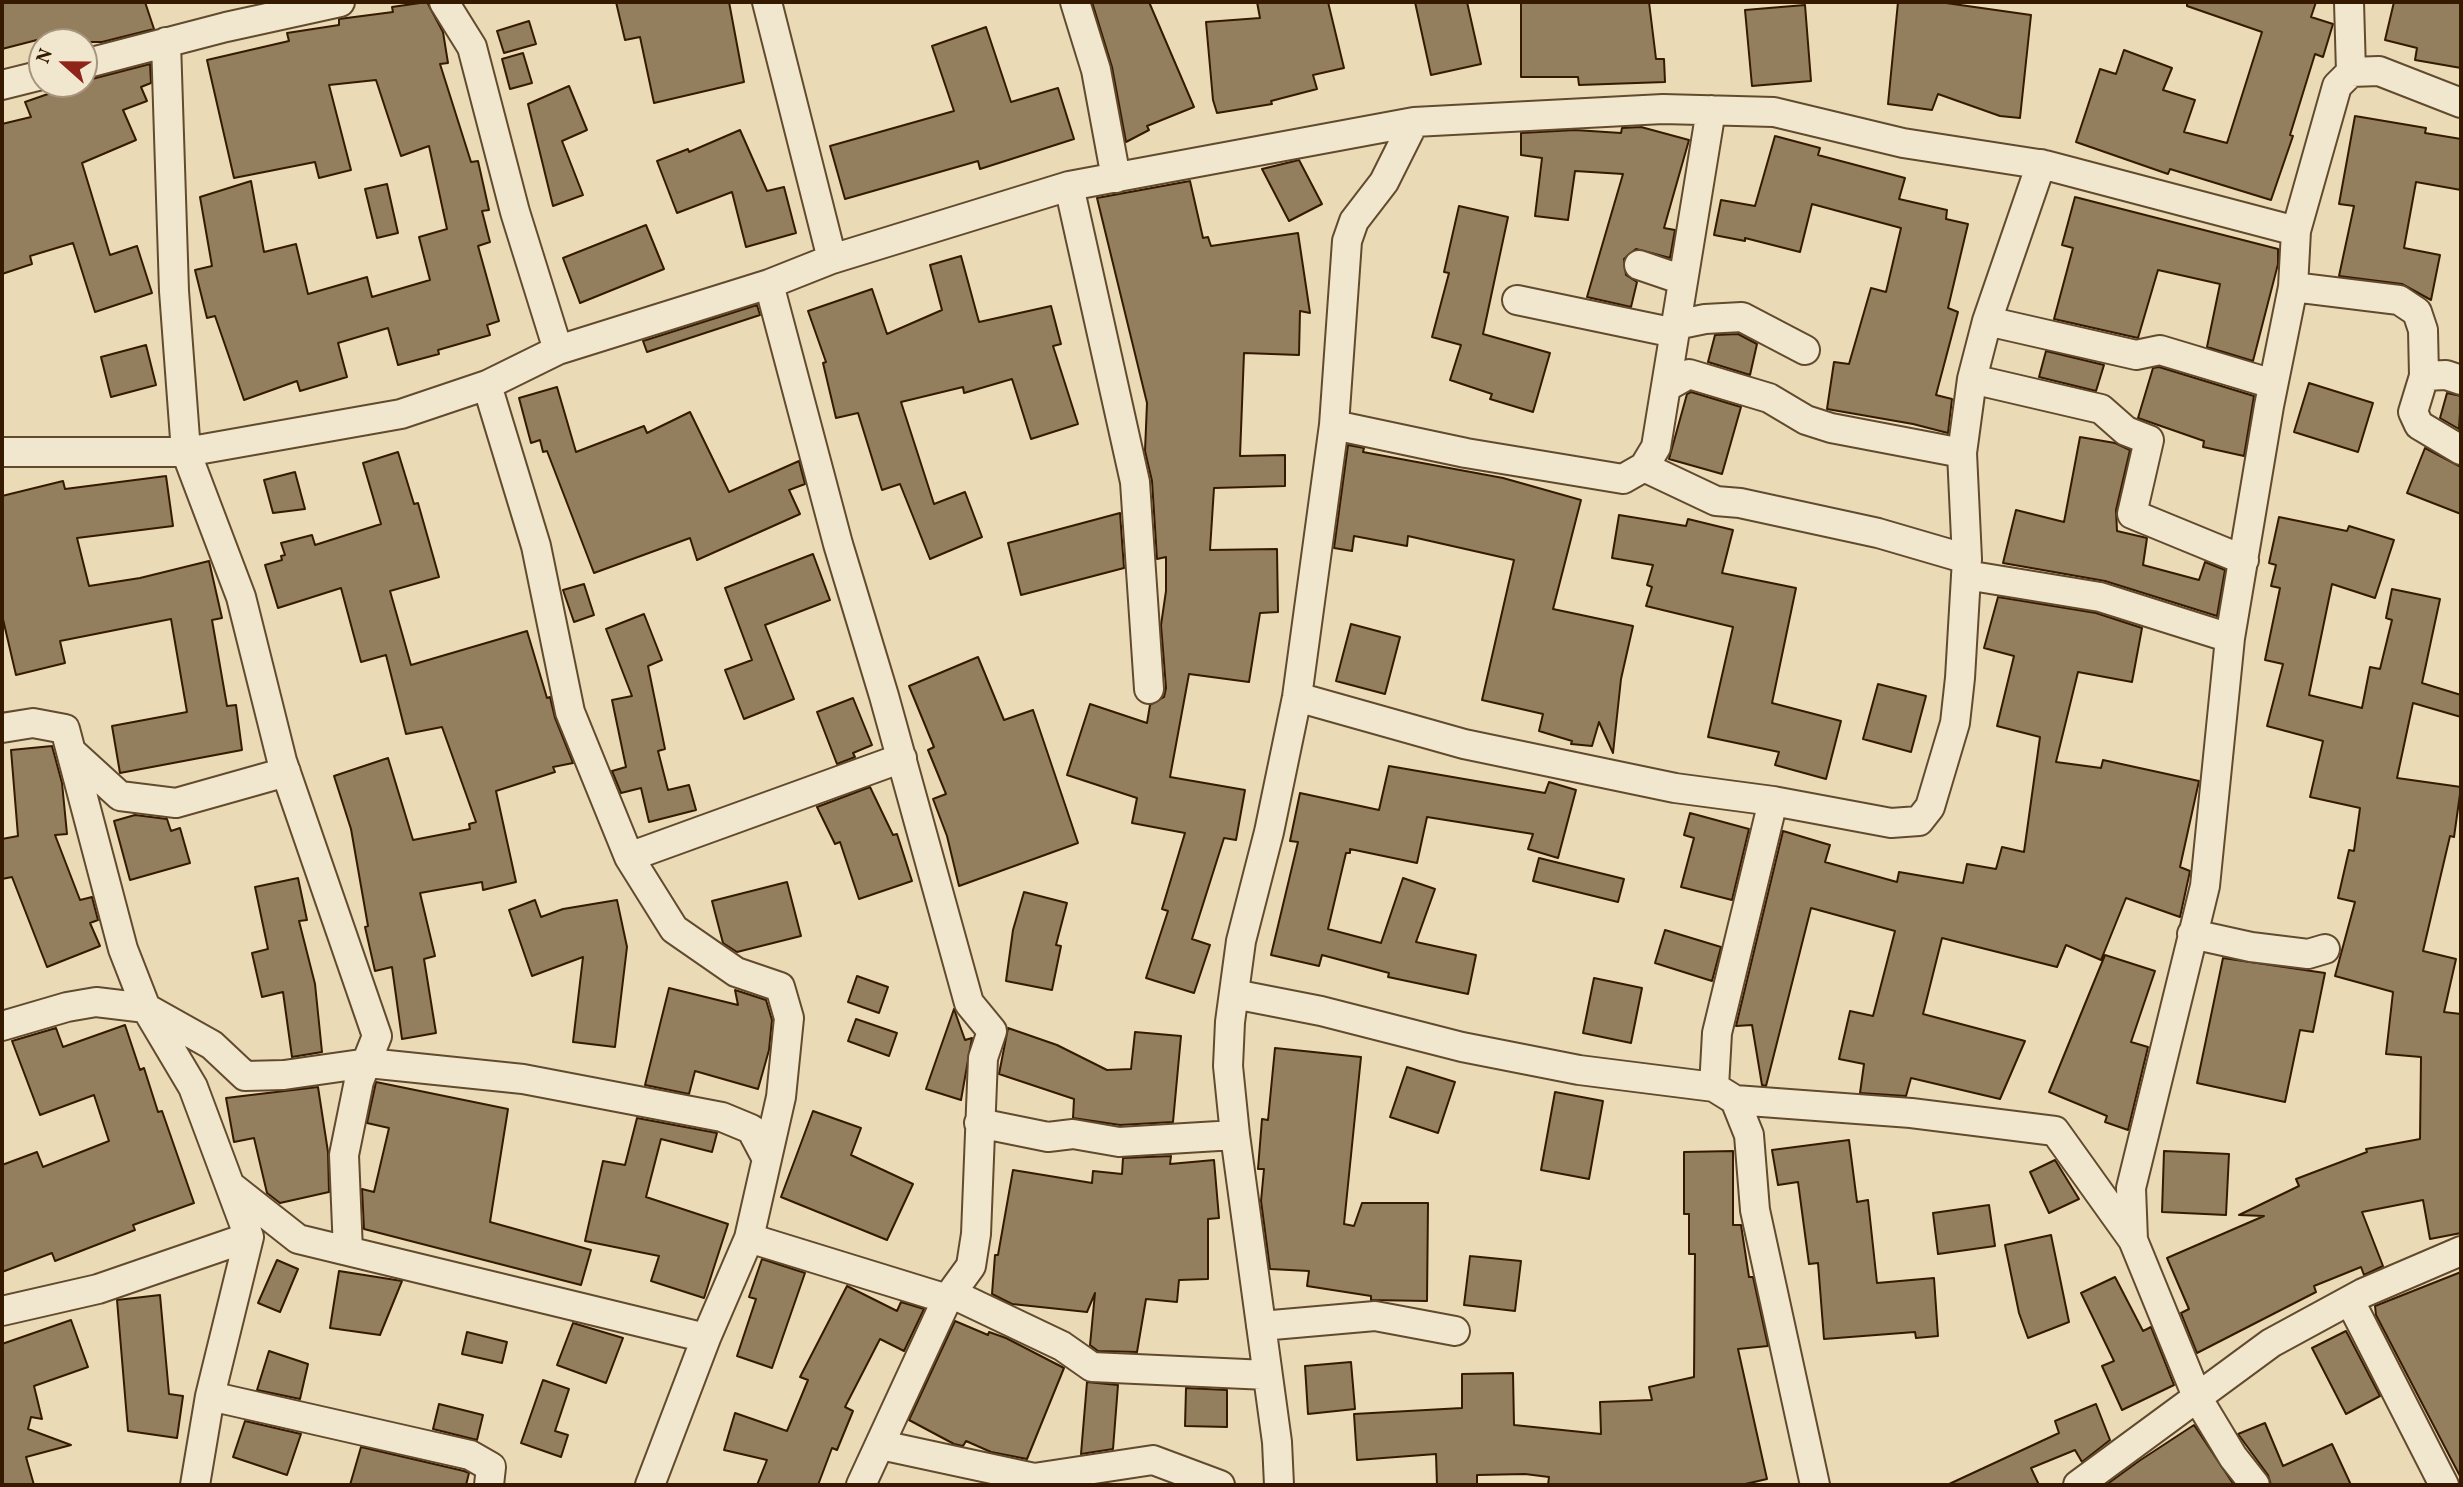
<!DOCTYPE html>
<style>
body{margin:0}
#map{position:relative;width:2463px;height:1487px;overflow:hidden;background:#eadab5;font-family:Vollkorn,serif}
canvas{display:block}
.frame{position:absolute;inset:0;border:4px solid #351a00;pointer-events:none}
.north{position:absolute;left:28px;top:28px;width:70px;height:70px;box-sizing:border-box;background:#f1e7cf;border:2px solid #a6957c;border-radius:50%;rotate:291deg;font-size:19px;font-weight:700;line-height:28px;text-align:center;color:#351a00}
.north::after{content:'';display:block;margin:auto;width:24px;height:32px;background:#8f2418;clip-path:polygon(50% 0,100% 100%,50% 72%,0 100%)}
</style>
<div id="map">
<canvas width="2463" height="1487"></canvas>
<div class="frame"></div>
<div class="north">N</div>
</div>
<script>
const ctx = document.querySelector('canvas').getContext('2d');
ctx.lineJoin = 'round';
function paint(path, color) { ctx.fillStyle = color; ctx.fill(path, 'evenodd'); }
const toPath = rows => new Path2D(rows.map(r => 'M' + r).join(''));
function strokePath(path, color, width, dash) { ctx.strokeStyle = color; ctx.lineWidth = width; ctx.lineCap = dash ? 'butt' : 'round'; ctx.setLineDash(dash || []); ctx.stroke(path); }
const building = toPath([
 [2,2,145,2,154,29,102,42,67,42,64,33,2,49,2,2],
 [427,2,443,32,448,63,440,64,471,162,478,161,489,210,482,211,490,242,478,246,499,321,487,325,490,335,438,350,439,354,398,365,388,328,338,343,347,377,300,391,297,381,244,400,215,316,207,318,195,270,212,266,200,197,251,181,264,252,296,244,308,294,367,277,372,297,430,280,419,237,447,229,429,146,401,156,376,80,329,85,351,170,319,178,315,162,234,178,207,60,289,41,287,33,339,25,339,19,393,12,392,7,427,2],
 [616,2,729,2,744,82,654,103,640,37,625,40,616,2],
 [1092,2,1149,2,1194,107,1147,126,1149,130,1126,142,1112,67,1092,2],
 [1257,2,1328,2,1344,68,1313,75,1317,89,1271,101,1272,104,1217,113,1213,100,1206,22,1260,18,1257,2],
 [1415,2,1467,2,1481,64,1431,75,1415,2],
 [1521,2,1649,2,1656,59,1664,59,1665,82,1579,85,1578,77,1521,77,1521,2],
 [1898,2,1939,2,2031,15,2020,118,2000,116,1938,94,1932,110,1888,104,1898,2],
 [2187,2,2316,2,2311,17,2333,24,2323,57,2315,54,2290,135,2293,136,2271,200,2170,169,2168,174,2076,142,2100,69,2116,74,2124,50,2172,68,2163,90,2195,100,2184,132,2227,143,2262,32,2187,6,2187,2],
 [2394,2,2461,2,2461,68,2415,60,2417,48,2385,40,2394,2],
 [1805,5,1811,81,1752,86,1745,10,1805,5],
 [529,21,536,44,504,53,497,31,529,21],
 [986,27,1011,102,1058,88,1074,139,980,169,978,161,845,199,830,146,954,111,932,46,986,27],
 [523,53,532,83,510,89,502,59,523,53],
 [150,64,151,83,141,87,147,101,123,110,136,140,82,163,110,255,137,246,152,293,95,312,73,243,30,256,32,264,2,274,2,124,31,117,25,102,88,80,150,64],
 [569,86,587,130,562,141,583,195,553,206,528,104,569,86],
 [2355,116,2426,128,2425,133,2461,139,2461,190,2416,182,2404,248,2440,255,2431,300,2402,284,2339,276,2354,206,2339,204,2355,116],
 [1641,127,1689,140,1664,228,1675,230,1670,258,1636,249,1624,259,1626,275,1637,282,1631,307,1587,297,1623,174,1575,171,1568,220,1535,216,1542,158,1521,155,1521,133,1575,130,1621,133,1622,128,1641,127],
 [740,130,767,191,784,187,796,233,746,247,732,192,677,213,657,161,688,149,689,152,740,130],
 [1775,136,1820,148,1818,155,1905,178,1899,199,1947,210,1946,219,1968,224,1948,308,1958,312,1936,395,1952,399,1948,433,1913,424,1827,409,1834,362,1849,364,1871,288,1886,292,1901,228,1812,204,1800,252,1745,238,1745,241,1714,235,1721,200,1755,206,1775,136],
 [1299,160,1322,204,1289,221,1262,169,1299,160],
 [1190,181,1203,238,1208,237,1211,246,1298,233,1310,313,1300,311,1299,355,1244,353,1240,456,1285,455,1285,486,1214,488,1210,550,1277,549,1278,612,1260,613,1249,682,1189,674,1170,777,1245,790,1236,840,1224,838,1192,939,1210,945,1194,993,1146,978,1168,911,1162,909,1185,833,1132,823,1137,798,1067,775,1090,704,1147,723,1150,705,1164,697,1166,688,1161,625,1166,591,1166,557,1157,559,1152,481,1145,451,1147,403,1097,198,1190,181],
 [387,184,398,233,377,238,365,189,387,184],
 [2075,197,2278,249,2278,264,2253,361,2207,347,2220,284,2158,270,2138,338,2054,319,2073,248,2062,245,2075,197],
 [1459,206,1508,217,1483,334,1550,353,1533,412,1490,399,1492,394,1450,380,1461,345,1432,337,1449,273,1444,272,1459,206],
 [646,225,664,269,580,303,563,258,646,225],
 [961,256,979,322,1051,306,1061,344,1053,346,1078,424,1031,439,1012,379,964,393,963,387,901,402,934,504,965,492,982,537,930,559,900,484,882,490,858,413,836,418,823,363,826,362,808,311,872,289,887,334,942,310,930,265,961,256],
 [757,305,760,315,647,352,643,341,757,305],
 [1738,334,1757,344,1750,375,1708,362,1715,335,1738,334],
 [146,345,156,385,111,397,101,357,146,345],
 [2046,351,2104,365,2096,391,2039,377,2046,351],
 [2159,367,2254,396,2244,456,2203,447,2204,441,2138,418,2153,368,2159,367],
 [2309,383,2373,403,2358,452,2294,432,2309,383],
 [557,387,576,452,644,426,647,433,690,412,729,492,799,461,805,484,789,490,800,514,697,560,690,538,594,573,547,451,543,452,540,440,531,443,519,398,557,387],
 [1691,392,1741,407,1722,474,1669,459,1687,394,1691,392],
 [2447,393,2461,396,2459,429,2440,418,2447,393],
 [2080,437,2115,443,2130,450,2116,510,2117,531,2147,538,2143,565,2199,580,2205,562,2225,570,2217,616,2105,581,2003,563,2016,510,2064,522,2080,437],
 [1348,445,1364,448,1363,452,1503,478,1581,500,1553,609,1633,626,1621,679,1613,753,1599,722,1592,746,1571,744,1572,741,1539,731,1543,714,1482,700,1514,560,1408,536,1407,546,1354,536,1352,551,1334,548,1348,445],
 [2425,448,2461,467,2461,514,2407,493,2425,448],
 [398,452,414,504,418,503,439,577,390,591,411,665,527,631,547,698,550,697,555,718,573,763,553,767,555,772,496,791,516,882,483,890,482,882,420,893,435,956,424,959,436,1033,402,1039,392,967,375,971,365,927,368,926,351,829,334,776,388,758,413,840,470,829,469,824,476,822,442,727,406,734,386,655,361,662,341,588,278,608,265,565,282,560,281,556,285,555,281,543,312,535,315,545,381,524,363,463,398,452],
 [295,472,305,509,273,513,264,480,295,472],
 [166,476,173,526,77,538,89,586,140,578,209,561,222,618,212,620,227,706,236,705,242,750,120,773,112,726,187,712,171,619,60,641,65,663,16,675,2,615,2,496,63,481,65,489,166,476],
 [1120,513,1124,568,1021,595,1008,543,1120,513],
 [1619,515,1686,526,1688,519,1733,530,1722,573,1796,588,1772,703,1841,721,1826,779,1775,765,1779,752,1708,737,1733,627,1646,606,1652,587,1647,585,1653,565,1612,558,1619,515],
 [2279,517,2347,531,2349,526,2394,540,2375,598,2332,584,2309,695,2362,708,2370,667,2380,669,2392,620,2386,618,2392,589,2440,599,2422,683,2461,695,2461,717,2413,703,2397,778,2461,787,2454,837,2450,836,2423,951,2456,959,2444,1012,2461,1014,2461,1233,2430,1239,2423,1200,2362,1212,2383,1266,2364,1275,2361,1267,2314,1286,2316,1292,2197,1353,2181,1313,2189,1309,2167,1258,2264,1216,2239,1215,2299,1186,2296,1179,2367,1152,2366,1149,2420,1139,2421,1057,2386,1054,2393,992,2335,976,2355,902,2338,898,2349,850,2354,851,2360,808,2310,797,2323,741,2267,726,2283,664,2265,660,2280,588,2271,586,2276,565,2269,563,2279,517],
 [813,554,830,600,765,625,794,699,744,719,725,670,752,660,725,588,813,554],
 [584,584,594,615,574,622,563,590,584,584],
 [1998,597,2096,613,2142,628,2132,682,2078,672,2056,762,2101,768,2103,760,2199,781,2180,867,2190,871,2180,917,2126,898,2101,960,2066,945,2057,967,1942,938,1923,1014,2025,1041,2000,1099,1911,1078,1906,1096,1860,1093,1864,1064,1839,1059,1850,1011,1873,1016,1895,931,1811,908,1766,1086,1762,1085,1752,1025,1736,1026,1783,831,1830,845,1825,862,1897,882,1899,872,1963,883,1967,864,1996,869,2002,847,2024,852,2040,737,1997,726,2014,656,1984,648,1998,597],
 [644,614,662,660,648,666,665,749,658,751,668,790,689,785,696,810,649,822,641,788,621,793,612,771,626,767,612,700,632,696,606,629,644,614],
 [1351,624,1400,637,1385,694,1336,681,1351,624],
 [978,657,1004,720,1033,710,1078,843,959,886,947,836,933,799,946,794,928,750,934,747,909,686,978,657],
 [1878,684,1926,696,1911,752,1863,739,1878,684],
 [853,698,872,745,853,753,855,757,837,764,817,712,853,698],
 [52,746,62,783,67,834,55,835,80,900,92,897,98,920,90,923,100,946,47,967,12,877,2,879,2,839,18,836,11,750,52,746],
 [1389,766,1545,793,1549,782,1576,790,1558,858,1528,849,1533,834,1427,817,1417,863,1350,849,1350,853,1346,853,1328,929,1381,943,1403,878,1435,889,1416,942,1476,955,1468,994,1388,977,1389,973,1322,955,1319,966,1271,955,1298,842,1290,841,1300,793,1379,810,1389,766],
 [870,787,893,835,897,834,912,881,859,899,840,842,835,844,817,807,870,787],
 [1690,813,1749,829,1732,900,1681,887,1694,838,1684,835,1690,813],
 [135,815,167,819,171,831,180,828,190,863,130,880,114,821,135,815],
 [1539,858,1624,879,1618,902,1533,881,1539,858],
 [298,878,307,920,299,921,315,984,322,1052,292,1057,283,992,262,997,252,953,268,949,255,887,298,878],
 [787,882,801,936,737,952,723,943,712,901,787,882],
 [1024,892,1067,903,1056,945,1061,946,1052,990,1006,981,1013,930,1024,892],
 [535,900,541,917,563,909,617,900,627,947,615,1047,573,1042,583,957,532,976,509,910,535,900],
 [1665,930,1721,947,1712,981,1655,963,1665,930],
 [2105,955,2155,971,2131,1042,2148,1047,2128,1130,2105,1122,2107,1116,2049,1092,2105,955],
 [2223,958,2325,973,2313,1032,2300,1030,2285,1102,2197,1083,2223,958],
 [857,976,888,987,879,1013,848,1002,857,976],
 [1594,978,1642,988,1631,1043,1583,1033,1594,978],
 [669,988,738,1005,735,990,766,1000,772,1020,769,1050,758,1089,695,1071,689,1094,645,1085,669,988],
 [954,1009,965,1040,972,1038,961,1100,926,1089,954,1009],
 [856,1019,897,1033,889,1056,848,1041,856,1019],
 [125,1025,140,1070,144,1068,158,1112,162,1111,194,1203,133,1225,135,1230,55,1261,52,1253,2,1272,2,1165,37,1152,43,1167,109,1141,94,1095,40,1115,12,1041,56,1028,63,1047,125,1025],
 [1008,1028,1057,1045,1107,1070,1131,1069,1135,1032,1181,1036,1173,1122,1120,1125,1073,1118,1074,1099,999,1074,1008,1028],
 [1275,1048,1361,1057,1344,1224,1354,1226,1362,1203,1428,1203,1427,1301,1371,1300,1371,1296,1307,1286,1309,1271,1270,1269,1261,1201,1264,1169,1258,1169,1262,1119,1268,1120,1275,1048],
 [1407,1067,1455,1082,1438,1133,1390,1117,1407,1067],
 [376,1082,508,1109,490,1222,591,1250,581,1285,364,1229,362,1189,374,1192,389,1128,367,1123,376,1082],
 [318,1087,328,1152,329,1192,280,1203,267,1193,254,1138,234,1142,226,1098,318,1087],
 [1555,1092,1603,1101,1589,1179,1541,1170,1555,1092],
 [813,1111,861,1128,851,1155,913,1184,887,1240,781,1197,813,1111],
 [637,1118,717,1133,712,1152,661,1139,646,1197,728,1224,704,1298,651,1281,659,1256,585,1241,603,1161,625,1165,637,1118],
 [1849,1140,1857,1202,1868,1200,1877,1283,1934,1278,1938,1336,1916,1338,1915,1332,1824,1339,1818,1263,1809,1264,1798,1182,1778,1185,1772,1150,1849,1140],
 [1733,1151,1733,1225,1741,1225,1749,1277,1753,1277,1768,1346,1738,1349,1767,1479,1741,1485,1548,1485,1549,1477,1525,1474,1477,1475,1477,1485,1437,1485,1436,1454,1357,1460,1354,1414,1462,1408,1462,1374,1513,1373,1514,1425,1601,1434,1600,1402,1652,1400,1649,1387,1694,1377,1695,1254,1689,1254,1689,1214,1684,1214,1684,1152,1733,1151],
 [2164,1151,2229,1154,2226,1215,2162,1212,2164,1151],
 [1171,1156,1170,1164,1214,1160,1219,1218,1208,1219,1208,1279,1179,1280,1177,1302,1146,1299,1137,1352,1098,1351,1090,1345,1095,1293,1087,1312,1012,1304,992,1294,995,1255,998,1255,1013,1170,1092,1183,1093,1171,1122,1174,1123,1158,1171,1156],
 [2055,1160,2079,1199,2049,1213,2030,1172,2055,1160],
 [1989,1205,1995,1246,1938,1254,1933,1213,1989,1205],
 [2051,1235,2069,1322,2028,1338,2019,1313,2005,1245,2051,1235],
 [1470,1256,1521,1261,1515,1311,1464,1305,1470,1256],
 [762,1259,805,1273,772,1368,737,1356,756,1299,749,1297,762,1259],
 [277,1260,298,1269,280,1312,258,1303,277,1260],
 [339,1271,402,1281,380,1335,330,1328,339,1271],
 [2461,1272,2461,1478,2376,1315,2375,1306,2461,1272],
 [2115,1277,2143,1331,2151,1327,2174,1385,2122,1410,2102,1366,2114,1361,2081,1293,2115,1277],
 [847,1286,897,1311,901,1302,924,1309,904,1351,880,1339,845,1407,853,1411,837,1450,832,1448,818,1485,757,1485,767,1460,724,1450,735,1413,787,1431,808,1380,800,1377,847,1286],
 [160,1295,169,1394,183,1396,177,1438,128,1431,117,1300,160,1295],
 [71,1320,88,1367,34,1386,42,1419,31,1417,28,1429,71,1445,26,1457,34,1485,2,1485,2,1344,71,1320],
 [955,1321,988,1335,989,1332,1006,1338,1064,1368,1027,1459,991,1452,966,1441,963,1446,954,1444,909,1420,955,1321],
 [573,1323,623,1338,606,1383,557,1365,573,1323],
 [2346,1331,2380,1396,2346,1414,2312,1348,2346,1331],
 [467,1332,507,1342,502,1363,462,1354,467,1332],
 [269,1351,308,1364,300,1399,257,1390,269,1351],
 [1351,1362,1355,1409,1308,1414,1305,1366,1351,1362],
 [543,1380,569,1389,555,1431,568,1435,561,1457,521,1443,543,1380],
 [1087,1382,1118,1385,1113,1449,1081,1454,1087,1382],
 [1186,1388,1227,1390,1227,1427,1185,1426,1186,1388],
 [439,1404,483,1415,477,1440,433,1429,439,1404],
 [2096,1404,2110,1440,2082,1462,2075,1450,2031,1468,2039,1485,1947,1485,2059,1433,2055,1421,2096,1404],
 [245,1421,301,1434,287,1475,233,1457,245,1421],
 [2265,1423,2283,1466,2332,1444,2351,1485,2271,1485,2268,1475,2238,1434,2265,1423],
 [2194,1425,2234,1485,2106,1485,2139,1461,2194,1425],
 [361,1447,464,1471,469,1473,466,1485,350,1485,361,1447]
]);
const street = toPath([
 [444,2,472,47,515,212,558,350],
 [767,2,832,259],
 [1075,2,1096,70,1116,178],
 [2349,2,2351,72],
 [166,42,174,291,186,452,241,597,282,761,377,1036,359,1081,344,1155,348,1251],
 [84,64,226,27,340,2],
 [2,85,42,75],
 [1069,186,1135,482,1149,689],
 [1639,265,1683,280],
 [769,284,838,544,884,696,969,1003,992,1031,983,1058,976,1234,971,1266,947,1299,861,1485],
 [2293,287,2399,300,2417,312,2423,330,2424,376,2413,412,2419,425,2461,450],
 [1517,300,1675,333],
 [1987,321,2136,355,2160,350,2273,384],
 [1676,325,1705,319,1742,317,1805,350],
 [2424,376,2446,375,2461,380],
 [1972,379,2101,409,2126,431,2149,440,2132,514,2244,560],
 [487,385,536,546,570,712,629,857,674,929,736,972,780,987,789,1018,781,1097,749,1238,706,1338,650,1485],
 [1666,387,1689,374,1769,398,1806,420,1831,428,1962,453],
 [1334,425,1466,453,1623,479,1644,467,1656,447,1711,110],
 [2,452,186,452,401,414,487,385,558,350,769,284,832,259,1069,186,1414,122,1663,109,1774,112,1903,143,2045,165,2296,231],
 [1644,467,1716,501,1740,503,1878,533,1967,559],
 [1966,575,2100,597,2230,638],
 [1297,697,1464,744,1675,788,1773,801],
 [2,728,33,723,65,729,123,949,146,1008,193,1087,249,1237,210,1396,195,1485],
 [74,754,120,796,176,803,286,772],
 [629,857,902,758],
 [2192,934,2251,947,2308,954,2325,949],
 [1234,994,1321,1011,1462,1047,1579,1070,1714,1087,1735,1100,1749,1135,1755,1210,1815,1485],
 [2,1026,67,1007,96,1002,146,1008,212,1045,245,1076,284,1075,368,1063,523,1079,722,1117,751,1129,767,1159],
 [1714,1087,1717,1033,1773,801,1891,823,1919,821,1930,807,1955,723,1960,678,1967,559,1962,453,1972,379,1987,321,2041,164],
 [1735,1100,1911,1113,2055,1131,2133,1240],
 [979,1123,1048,1137,1073,1134,1119,1142,1235,1135],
 [232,1187,298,1239,706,1338],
 [749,1238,947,1299,959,1297,1062,1346,1092,1367,1267,1375],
 [2350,1301,2444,1485],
 [2,1311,98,1289,249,1237],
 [1261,1326,1375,1316,1455,1331],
 [210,1396,470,1455,491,1467,489,1485],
 [881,1445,1034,1478,1153,1460,1220,1485],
 [1279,1485,1277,1442,1235,1135,1228,1066,1230,1022,1241,941,1269,832,1297,697,1334,425,1347,241,1354,221,1384,182,1414,122],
 [2078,1485,2271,1343,2363,1293,2461,1251],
 [2255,1485,2233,1457,2198,1399,2133,1240,2131,1188,2205,886,2230,638,2269,406,2293,287,2296,231,2337,86,2351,72,2379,71,2461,103]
]);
paint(building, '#937e5e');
strokePath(building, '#351a00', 2);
strokePath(street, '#624a2d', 32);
strokePath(street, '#f1e7cf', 28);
</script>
